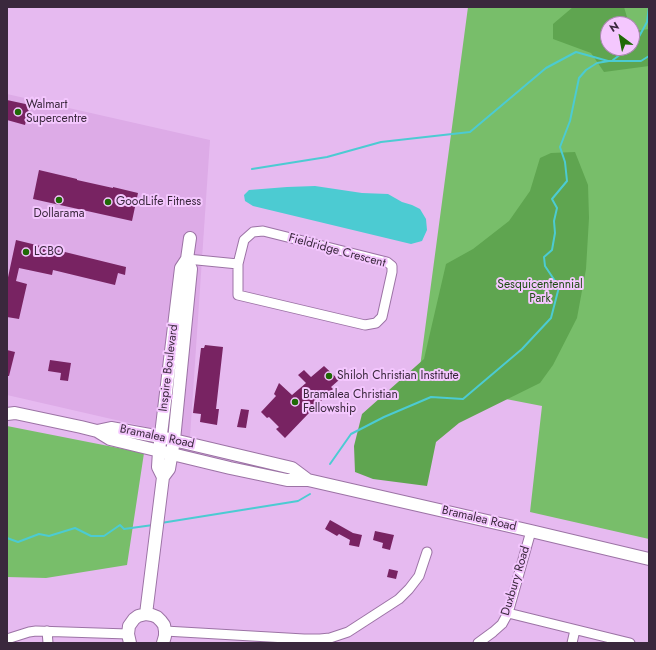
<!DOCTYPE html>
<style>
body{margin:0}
#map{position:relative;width:656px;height:650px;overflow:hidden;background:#e6baf0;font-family:Jost,sans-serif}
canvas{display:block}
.frame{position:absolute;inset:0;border:8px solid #3a283d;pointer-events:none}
.north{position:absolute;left:600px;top:16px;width:40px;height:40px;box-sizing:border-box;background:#f4c7fe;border:1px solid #aa87b1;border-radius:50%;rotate:328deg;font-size:11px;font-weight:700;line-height:16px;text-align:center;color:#3a283d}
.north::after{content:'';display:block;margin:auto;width:14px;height:18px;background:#1f6906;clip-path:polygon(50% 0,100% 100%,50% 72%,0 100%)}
</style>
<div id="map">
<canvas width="656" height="650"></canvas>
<div class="frame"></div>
<div class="north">N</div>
</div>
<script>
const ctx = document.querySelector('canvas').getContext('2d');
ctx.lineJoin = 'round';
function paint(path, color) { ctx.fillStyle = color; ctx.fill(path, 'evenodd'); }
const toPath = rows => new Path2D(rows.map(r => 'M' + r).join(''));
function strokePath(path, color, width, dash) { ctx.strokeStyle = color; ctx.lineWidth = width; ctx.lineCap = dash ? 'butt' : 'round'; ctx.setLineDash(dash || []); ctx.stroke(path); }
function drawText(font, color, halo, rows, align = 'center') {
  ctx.font = font + ' Jost,sans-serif'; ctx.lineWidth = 4; ctx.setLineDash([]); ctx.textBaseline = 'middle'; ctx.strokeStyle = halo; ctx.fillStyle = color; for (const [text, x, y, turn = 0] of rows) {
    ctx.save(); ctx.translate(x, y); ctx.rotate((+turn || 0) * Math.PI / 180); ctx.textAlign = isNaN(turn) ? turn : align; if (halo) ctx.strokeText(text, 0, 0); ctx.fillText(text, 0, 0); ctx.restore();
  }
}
const built = toPath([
 [7,94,210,140,190,437,7,395]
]);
const green = toPath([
 [468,7,649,7,649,539,530,512,542,406,418,382],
 [608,24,632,24,632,48,608,48],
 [7,426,144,453,127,565,46,578,7,577]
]);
const forest = toPath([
 [573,7,624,7,629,24,608,24,608,48,632,48,632,30,635,31,649,29,649,66,604,72,591,53,553,39,553,24],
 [575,152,588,185,589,218,586,269,577,318,553,365,540,383,459,423,436,442,427,486,373,479,355,472,354,446,362,414,424,359,446,264,473,249,509,221,530,191,540,158,551,153]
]);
const water = toPath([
 [315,186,362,193,388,194,402,202,412,205,420,209,426,219,427,230,422,241,411,244,253,206,245,201,244,195,249,190,287,187]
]);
const stream = toPath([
 [632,46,635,44,647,22,649,7],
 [613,60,629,48],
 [252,169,327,157,381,142,470,132,546,68,576,52,608,61],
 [330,464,351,434,384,417,431,397,463,399,522,349,551,318,559,287,545,266,544,257,552,250,555,233,554,221,557,208,552,199,567,181,565,162,560,147,570,121,579,78,586,70,597,63,609,61,641,61,649,56],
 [161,523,298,501,310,494],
 [7,538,18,542,39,534,49,536,75,528,91,536,104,536,120,525,124,529,153,525]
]);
const building = toPath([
 [7,100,30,105,25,125,7,120],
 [39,170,77,179,77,180,113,188,113,187,138,193,132,221,33,199],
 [16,240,126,267,125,275,118,273,115,285,53,270,52,275,19,268,16,281,27,284,19,319,7,317,7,282],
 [205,345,223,347,216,409,219,409,217,425,200,422,201,414,193,413,201,348,204,348],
 [7,350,15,352,9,376,7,376],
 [50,360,71,363,68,381,60,380,61,373,48,371],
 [324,366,339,380,331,387,333,389,309,413,285,438,276,429,279,427,269,417,267,418,261,412,276,396,274,394,279,383,292,395,306,383,298,375,304,370,311,377],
 [241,409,249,410,246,428,237,427],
 [330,520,353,533,362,535,359,547,349,545,350,540,339,534,337,536,325,529],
 [375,531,394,535,390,550,382,548,383,543,373,540],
 [389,569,398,571,396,579,387,577]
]);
const street = toPath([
 [187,259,238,264,244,240,253,232,263,231,387,262,392,266,392,272,382,317,376,323,365,325,238,295,238,264],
 [508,613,630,643],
 [47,631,48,643],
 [165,631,304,639,320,639,330,638,348,632,399,599,409,589,419,576,427,552],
 [7,639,29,632,36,631,128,634],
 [478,643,493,632,502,624,508,613,531,531],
 [572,643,575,630]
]);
const secondary = toPath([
 [7,414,15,413,81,427,97,431,110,439,230,468,287,480,308,480,531,531,649,559],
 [97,431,111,428,161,437,292,468,308,480],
 [163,477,158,467,159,451,181,268,187,259],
 [146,614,163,477,169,469,174,440,191,269,187,259,190,238],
 [130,643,128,634,129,626,134,619,138,616,146,614,152,615,157,617,161,621,164,625,165,631,165,636,163,643]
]);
const markers = [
 [18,112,4,"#1f6906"],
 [59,200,4,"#1f6906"],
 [108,202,4,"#1f6906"],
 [26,252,4,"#1f6906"],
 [329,376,4,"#1f6906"],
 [295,402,4,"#1f6906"]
];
const poiNames = [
 ["Walmart",26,105],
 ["Supercentre",26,119],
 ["GoodLife Fitness",116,202],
 ["Dollarama",59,214,"center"],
 ["LCBO",34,252],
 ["Shiloh Christian Institute",337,376],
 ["Bramalea Christian",303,395],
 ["Fellowship",303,409]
];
const streetNames = [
 ["Fieldridge Crescent",337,251,15],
 ["Inspire Boulevard",169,368,-83],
 ["Bramalea Road",157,437,12],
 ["Bramalea Road",479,519,13],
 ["Duxbury Road",516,581,-73]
];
const parkNames = [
 ["Sesquicentennial",540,285],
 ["Park",540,299]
];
paint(built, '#ddabe7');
paint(green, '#78be6a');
paint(forest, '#5fa550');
paint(water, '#4ccbd2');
strokePath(stream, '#4ccbd2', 2);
paint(building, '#782362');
strokePath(street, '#9c73a5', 11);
strokePath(secondary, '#9c73a5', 14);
strokePath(street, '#fff', 9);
strokePath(secondary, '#fff', 12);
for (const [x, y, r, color] of markers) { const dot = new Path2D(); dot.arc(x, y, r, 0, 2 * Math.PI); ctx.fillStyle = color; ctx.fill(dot); strokePath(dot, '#f4c7fe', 1.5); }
drawText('12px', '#3a283d', '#f4c7fe', poiNames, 'left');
drawText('12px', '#3a283d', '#f4c7fe', streetNames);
drawText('12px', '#204f15', '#f4c7fe', parkNames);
</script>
